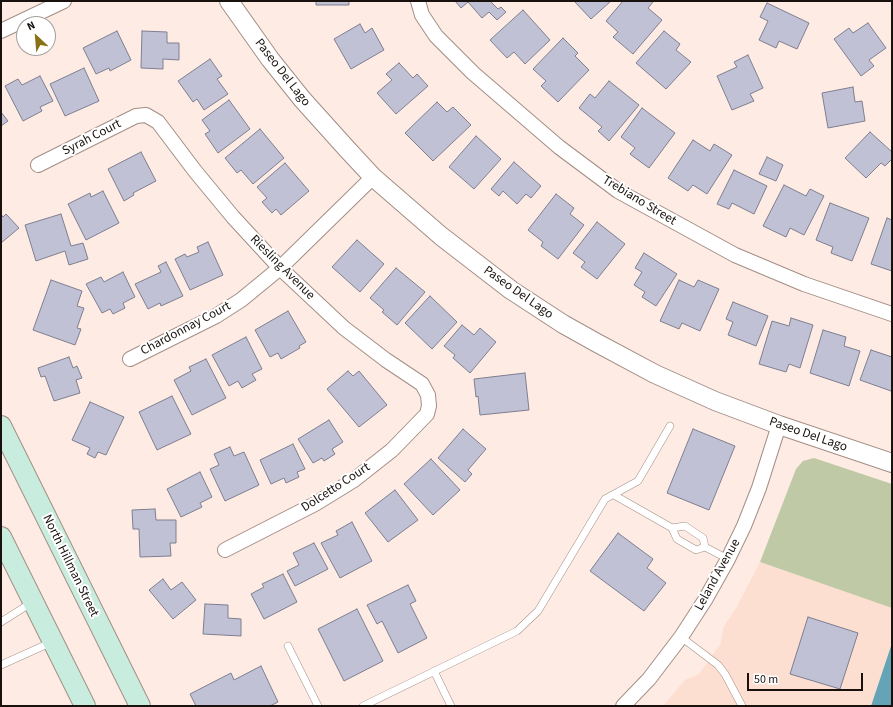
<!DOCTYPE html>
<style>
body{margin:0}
#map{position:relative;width:893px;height:707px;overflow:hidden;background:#feece4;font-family:"Source Sans 3",sans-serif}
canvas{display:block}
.frame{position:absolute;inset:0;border:2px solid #18110d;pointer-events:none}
.north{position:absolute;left:16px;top:16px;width:40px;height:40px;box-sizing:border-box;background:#fff;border:1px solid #a3a09e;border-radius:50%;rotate:334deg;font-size:11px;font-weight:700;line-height:16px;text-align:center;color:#18110d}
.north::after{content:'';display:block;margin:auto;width:14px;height:18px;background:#887214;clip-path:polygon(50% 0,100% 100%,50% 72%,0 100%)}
.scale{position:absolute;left:747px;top:673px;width:116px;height:18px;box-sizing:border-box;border:2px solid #18110d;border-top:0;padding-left:5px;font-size:12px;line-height:14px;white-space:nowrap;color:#18110d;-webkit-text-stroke:3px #fff;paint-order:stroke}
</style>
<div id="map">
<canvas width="893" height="707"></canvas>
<div class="frame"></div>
<div class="north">N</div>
<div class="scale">50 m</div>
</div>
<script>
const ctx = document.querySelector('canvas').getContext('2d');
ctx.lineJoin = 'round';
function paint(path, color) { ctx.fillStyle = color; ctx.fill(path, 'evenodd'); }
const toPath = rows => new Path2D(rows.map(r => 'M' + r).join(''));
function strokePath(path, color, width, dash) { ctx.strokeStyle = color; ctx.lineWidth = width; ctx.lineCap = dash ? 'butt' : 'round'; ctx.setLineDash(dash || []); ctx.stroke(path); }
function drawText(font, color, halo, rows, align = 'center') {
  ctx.font = font + ' "Source Sans 3",sans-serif'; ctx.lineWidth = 4; ctx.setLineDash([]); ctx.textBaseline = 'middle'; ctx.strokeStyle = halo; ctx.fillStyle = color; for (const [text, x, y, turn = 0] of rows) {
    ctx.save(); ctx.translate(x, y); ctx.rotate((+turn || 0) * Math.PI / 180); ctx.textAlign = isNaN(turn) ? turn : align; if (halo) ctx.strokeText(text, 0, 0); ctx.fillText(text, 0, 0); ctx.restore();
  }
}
const built = toPath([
 [760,562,892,608,892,643,871,706,663,706,685,680,699,674,721,643,723,628,737,606]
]);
const green = toPath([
 [814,458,892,484,892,608,760,562,796,469,803,461]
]);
const water = toPath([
 [892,643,892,706,871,706]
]);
const building = toPath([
 [316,1,349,1,349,5,316,5,316,1],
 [455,1,490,1,498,9,501,7,506,12,497,20,489,12,482,18,468,2,461,8,455,1],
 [574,1,611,1,591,19,574,1],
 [623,1,652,1,653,2,648,8,662,20,633,54,613,37,618,32,606,21,623,1],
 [767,3,809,23,797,49,779,41,776,48,759,40,768,21,760,17,767,3],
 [523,10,550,40,525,64,514,52,507,58,490,40,523,10],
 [868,23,886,48,869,60,874,66,861,76,834,39,849,28,853,33,868,23],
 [360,24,365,33,372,28,384,50,351,69,334,39,360,24],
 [117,31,131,60,110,71,109,68,96,74,83,48,117,31],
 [142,31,167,32,167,43,179,43,179,60,163,59,163,69,141,68,142,31],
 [664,31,680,44,676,50,691,62,666,89,636,63,664,31],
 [563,38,578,53,575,56,589,70,558,102,541,86,546,81,533,69,563,38],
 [748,55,763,88,750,94,754,101,732,110,717,76,737,67,734,62,748,55],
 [210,59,222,76,217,79,228,94,204,110,197,99,193,102,178,81,210,59],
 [399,63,413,78,417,74,428,86,396,114,377,93,392,80,386,74,399,63],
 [84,68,99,101,65,116,50,84,84,68],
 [40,76,53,101,40,107,42,111,23,121,5,86,18,79,22,85,40,76],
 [609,81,639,105,609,141,598,131,602,127,579,108,590,94,595,98,609,81],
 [853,87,855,102,862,101,865,121,828,128,822,93,853,87],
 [229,100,250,129,218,153,205,134,210,131,202,120,229,100],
 [437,102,447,112,453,107,471,125,433,161,405,133,437,102],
 [642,108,675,133,649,168,630,154,635,148,621,137,642,108],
 [1,112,8,121,1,126,1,112],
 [260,129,284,158,253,184,241,170,237,173,225,158,260,129],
 [870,132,892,152,892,159,885,166,881,163,866,178,845,158,870,132],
 [476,136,501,159,474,189,449,167,476,136],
 [693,140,710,151,714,144,732,155,707,194,693,185,688,191,668,178,693,140],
 [141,152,156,181,133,193,134,195,124,201,108,169,141,152],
 [767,157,783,165,776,181,759,174,767,157],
 [514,162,541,186,531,198,526,194,517,204,503,191,499,196,491,189,514,162],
 [285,163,309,191,281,215,276,209,272,213,262,202,267,198,257,187,285,163],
 [734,170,767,186,754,214,732,203,729,209,717,204,734,170],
 [784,185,806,196,810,189,824,196,804,235,790,228,786,237,763,226,784,185],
 [103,191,119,223,86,240,68,204,90,193,91,197,103,191],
 [556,194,574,208,570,214,584,225,558,259,541,246,543,242,528,230,556,194],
 [830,203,869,218,852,261,831,253,833,247,816,240,830,203],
 [1,214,3,217,6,214,19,228,1,243,1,214],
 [61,214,71,246,83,243,88,259,69,265,65,251,36,261,25,225,61,214],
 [887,218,892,220,892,271,871,264,887,218],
 [597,222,625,244,597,279,581,267,585,262,573,253,597,222],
 [357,240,384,264,360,292,332,267,357,240],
 [208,242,223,275,190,290,175,259,185,254,187,257,199,252,197,247,208,242],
 [644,253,677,274,656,306,642,297,645,292,634,285,642,272,635,268,644,253],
 [166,262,183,296,161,306,160,303,148,309,135,284,161,272,158,266,166,262],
 [396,268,425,292,397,325,382,312,384,310,370,298,396,268],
 [123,272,135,297,123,303,125,308,113,314,110,309,102,313,86,284,101,277,104,282,123,272],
 [51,280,82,291,77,306,84,308,77,328,81,329,75,345,33,330,51,280],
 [679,280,694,287,698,280,719,289,700,331,682,323,679,329,660,321,679,280],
 [430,296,457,322,432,349,405,323,430,296],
 [733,302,768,316,756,346,728,335,733,322,726,319,733,302],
 [288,311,306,342,299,346,300,348,281,359,278,353,270,357,255,330,288,311],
 [791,318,813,325,800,368,789,364,786,372,759,364,772,321,789,326,791,318],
 [462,325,474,335,480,328,496,342,470,373,453,358,455,355,444,346,462,325],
 [823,330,846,337,844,346,860,351,849,386,810,373,823,330],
 [246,337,262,369,252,374,256,380,242,388,238,381,229,386,212,355,246,337],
 [871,350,892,357,892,388,891,391,860,380,871,350],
 [69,357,73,368,77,366,82,378,76,380,80,393,54,401,45,376,41,377,38,368,69,357],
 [206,359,226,398,192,415,174,380,191,371,189,367,206,359],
 [348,371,353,376,359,371,387,405,359,427,327,389,348,371],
 [525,373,529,410,480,415,478,396,476,397,474,379,525,373],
 [172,396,191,434,157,450,139,412,172,396],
 [90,402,124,417,106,455,98,452,95,458,87,454,90,448,72,440,90,402],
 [329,420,343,442,332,449,335,454,324,461,322,458,313,463,298,439,329,420],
 [463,429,486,449,468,470,472,474,465,482,438,458,463,429],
 [693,429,735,446,709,510,667,493,693,429],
 [293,444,305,469,297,472,299,477,286,483,284,478,271,484,260,460,293,444],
 [230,447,234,456,244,452,259,485,225,501,210,469,219,465,214,454,230,447],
 [431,459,460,490,433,515,404,484,431,459],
 [200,472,212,497,200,503,202,507,181,517,167,489,200,472],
 [395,490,418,520,388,542,365,513,395,490],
 [155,509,156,520,176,520,176,543,170,543,171,556,140,557,139,529,133,529,132,510,155,509],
 [352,522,372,561,340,578,321,543,338,535,336,531,352,522],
 [618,533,653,559,647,568,666,583,644,611,590,571,618,533],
 [314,543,328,569,295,586,287,571,299,565,293,553,314,543],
 [283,574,297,602,264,619,251,594,264,587,262,584,283,574],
 [163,579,171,590,182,582,196,600,173,619,149,590,163,579],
 [408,585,416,601,410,604,427,638,398,653,382,621,377,624,367,605,408,585],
 [205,604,228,605,228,618,241,619,241,636,203,634,205,604],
 [357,609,383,661,344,681,318,629,357,609],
 [808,617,858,633,840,689,790,674,808,617],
 [261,666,278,702,270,706,196,706,190,694,231,673,234,680,261,666]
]);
const service = toPath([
 [614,495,672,528,677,539,696,550,705,547,703,538,685,526,672,528],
 [705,547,728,559],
 [1,622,31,603],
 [681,637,718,665,725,674,742,706],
 [288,646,318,706],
 [1,665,52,642],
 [434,671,451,706],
 [363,706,517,631,538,611,605,499,638,481,670,426]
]);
const minor = toPath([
 [418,1,422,15,436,36,473,73,559,147,618,191,735,255,804,284,892,314],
 [1,31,64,1],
 [38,165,136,116,146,115,158,122,195,171,233,217,280,268,344,328,386,360,422,384,428,395,429,406,427,414,392,450,354,480,315,504,225,550],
 [130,359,216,316,241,300,280,268,373,177],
 [623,706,649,679,681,637,705,600,728,559,744,526,759,488,779,425]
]);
const tertiary = toPath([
 [229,1,270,59,302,99,347,149,373,177,441,236,511,290,563,324,597,343,655,374,715,401,779,425,892,463]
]);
const secondary = toPath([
 [1,426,140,706],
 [1,537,85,706]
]);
const streetNames = [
 ["Paseo Del Lago",282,73,52],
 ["Syrah Court",92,138,-27],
 ["Trebiano Street",639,201,31],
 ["Riesling Avenue",282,268,45],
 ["Paseo Del Lago",518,293,35],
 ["Chardonnay Court",186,329,-28],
 ["Paseo Del Lago",808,435,19],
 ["Dolcetto Court",336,488,-33],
 ["North Hillman Street",70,566,64],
 ["Leland Avenue",718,575,-61]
];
paint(built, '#fcdfd1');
paint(green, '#c0c9a6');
paint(water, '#64a4b6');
paint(building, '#c1c1d5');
strokePath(building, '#7e7e90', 1);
strokePath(service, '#a38e85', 8);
strokePath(minor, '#a38e85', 16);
strokePath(tertiary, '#a38e85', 20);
strokePath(secondary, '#a38e85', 22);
strokePath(service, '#fff', 7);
strokePath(minor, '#fff', 14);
strokePath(tertiary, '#fff', 18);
strokePath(secondary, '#c8ecdd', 20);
drawText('13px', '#18110d', '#fff', streetNames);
</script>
